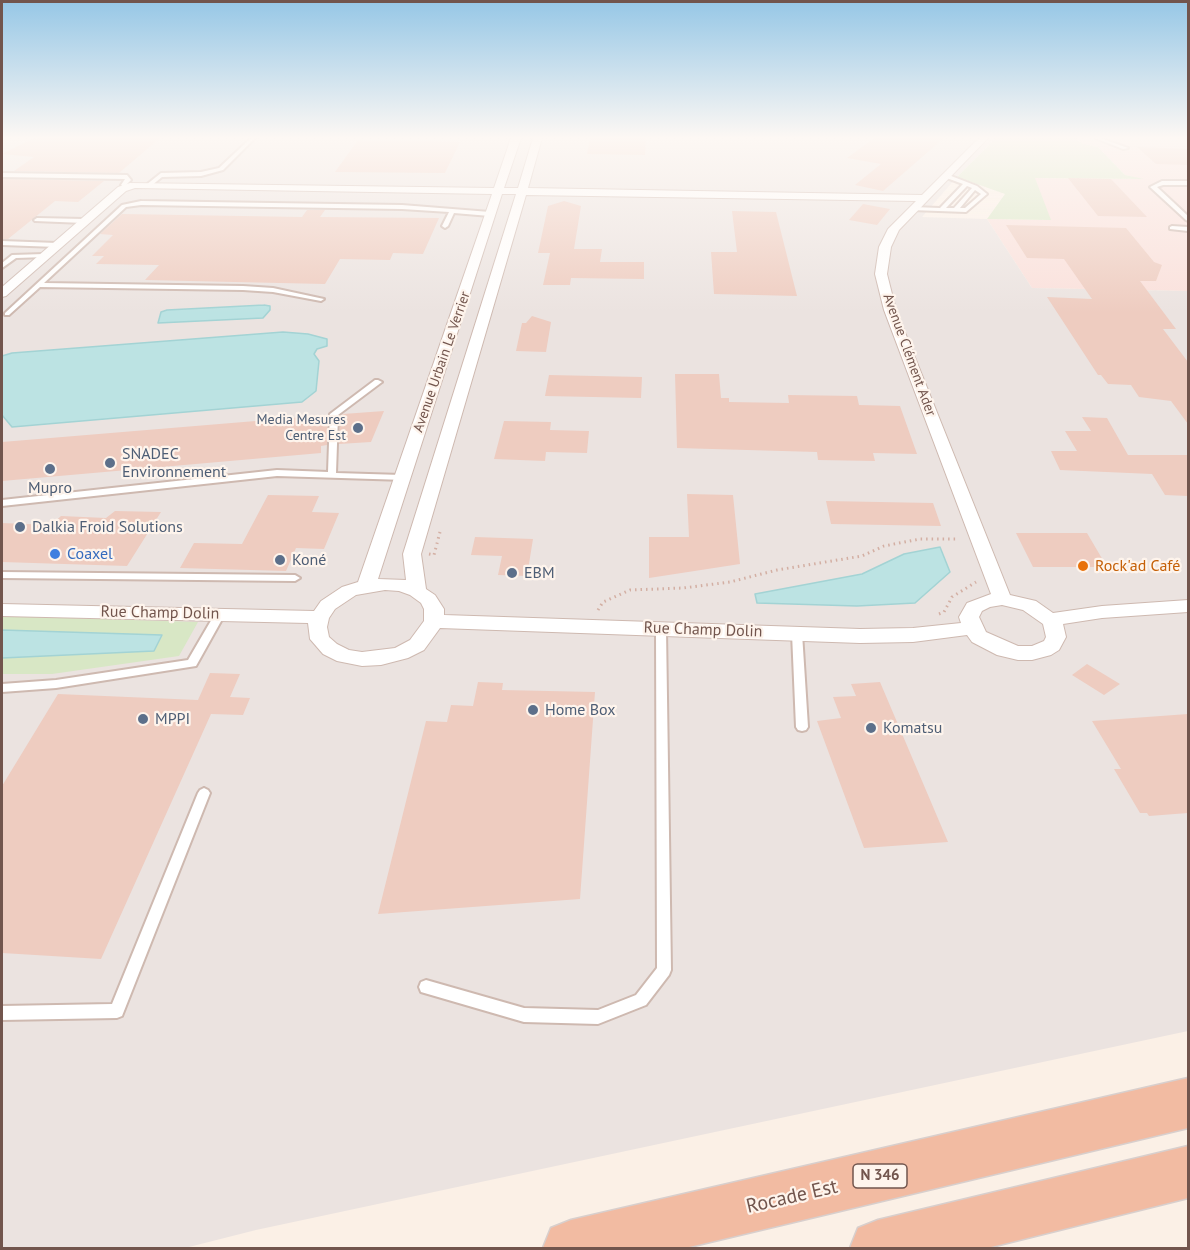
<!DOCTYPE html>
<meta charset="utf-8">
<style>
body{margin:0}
#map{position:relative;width:1190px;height:1250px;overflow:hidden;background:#fbf0e6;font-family:"PT Sans",sans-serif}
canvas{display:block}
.frame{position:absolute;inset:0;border:3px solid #72554d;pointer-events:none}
</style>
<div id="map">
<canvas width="1190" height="1250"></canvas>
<div class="frame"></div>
</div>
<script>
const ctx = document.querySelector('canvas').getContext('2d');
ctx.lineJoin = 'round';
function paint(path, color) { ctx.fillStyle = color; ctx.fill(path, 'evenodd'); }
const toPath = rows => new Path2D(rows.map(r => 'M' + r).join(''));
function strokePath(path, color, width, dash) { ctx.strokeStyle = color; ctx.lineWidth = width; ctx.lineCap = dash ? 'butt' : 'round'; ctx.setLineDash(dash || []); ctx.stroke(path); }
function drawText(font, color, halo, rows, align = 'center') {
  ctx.font = font + ' "PT Sans",sans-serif'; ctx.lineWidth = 4.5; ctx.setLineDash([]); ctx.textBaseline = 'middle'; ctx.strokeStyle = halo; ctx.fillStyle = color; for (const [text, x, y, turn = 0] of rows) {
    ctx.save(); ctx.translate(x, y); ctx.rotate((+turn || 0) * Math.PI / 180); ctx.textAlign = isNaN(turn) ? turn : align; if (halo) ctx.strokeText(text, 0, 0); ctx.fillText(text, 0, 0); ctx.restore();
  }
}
const commercial = toPath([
 [1076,138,1188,138,1188,291,1032,288,987,219,1050,220,1034,178,1140,179,1125,175,1098,147,1083,144]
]);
const industrial = toPath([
 [2,138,996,138,957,177,922,217,987,219,1032,288,1188,291,1188,1031,256,1230,185,1248,2,1248]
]);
const green = toPath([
 [996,138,1076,138,1083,144,1098,147,1125,175,1144,179,1035,178,1051,220,987,219,1005,194,957,177],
 [2,616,198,622,179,656,52,674,2,674]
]);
const water = toPath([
 [264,305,270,306,270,310,263,318,158,323,161,312,167,310,264,305],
 [283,332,308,334,327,339,327,346,317,349,314,354,319,361,316,391,302,402,12,427,2,415,2,356,12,353,283,332],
 [940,547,950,572,915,603,857,606,757,603,755,594,862,574,904,554,940,547],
 [2,630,162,635,154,651,2,658,2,630]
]);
const building = toPath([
 [44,138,160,138,119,173,14,171,34,157,2,154,32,139],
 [590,138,646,138,645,155,587,154],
 [874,138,944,138,883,191,855,185,881,164,847,158],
 [358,140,460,142,445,173,335,172],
 [1137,147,1188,149,1188,165,1156,164],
 [1068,178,1111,179,1147,217,1098,216],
 [2,179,104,181,78,202,55,201,8,239,2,239],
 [564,201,581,206,574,249,602,249,600,262,644,262,644,279,571,278,570,285,543,285,550,253,538,253,548,206],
 [863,204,890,209,877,225,849,220],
 [307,210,325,210,320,217,439,218,423,254,393,253,390,260,340,259,325,284,145,280,159,265,96,264,104,256,92,256,113,235,100,234,122,214,302,217],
 [732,211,776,212,797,296,714,294,711,252,737,252],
 [1006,225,1126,228,1154,262,1162,265,1156,281,1140,281,1176,329,1163,329,1188,362,1188,424,1171,401,1139,397,1131,385,1108,384,1101,375,1098,375,1047,297,1092,299,1064,259,1027,258],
 [532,316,551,322,546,352,516,351,522,323,526,323],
 [675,374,719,374,721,398,729,398,729,402,789,403,788,395,857,396,859,405,900,406,917,454,873,453,875,461,818,460,817,452,677,448],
 [549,375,642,377,641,398,545,396],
 [384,411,371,442,339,444,340,416,343,414],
 [328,415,327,445,321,446,321,453,2,481,2,442],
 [1082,417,1107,418,1128,455,1188,455,1188,496,1165,495,1152,474,1060,470,1051,451,1077,451,1065,431,1091,431],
 [504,421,551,422,550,430,589,431,587,453,546,452,545,461,494,459],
 [687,494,733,495,740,564,649,578,649,537,689,537],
 [268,495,319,496,312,512,339,513,324,549,296,548,286,571,180,568,194,543,242,544],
 [826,501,933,503,941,526,831,524],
 [115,511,161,512,127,566,2,562,2,523,51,525,61,516,106,518],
 [1016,533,1087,533,1107,567,1033,567],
 [475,537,533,539,527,576,498,575,502,556,471,555],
 [1087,664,1120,684,1104,695,1072,675],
 [210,673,240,674,230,697,250,698,243,715,211,714,101,959,2,953,2,786,58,694,198,700],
 [478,682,503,683,502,690,595,692,580,899,378,914,426,721,447,722,451,705,473,706],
 [880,682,948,842,864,848,817,721,841,718,833,697,856,696,851,684],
 [1188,714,1188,813,1149,816,1147,813,1140,813,1114,769,1121,769,1092,721]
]);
const path = toPath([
 [429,554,434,555,440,532],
 [598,610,603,602,630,590,683,588,730,582,777,570,862,556,884,546,920,539,959,539],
 [939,614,944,612,952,597,976,582]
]);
const service = toPath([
 [251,138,255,138,223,170,201,176,162,177,151,186,146,185,161,173,201,172,219,168,251,138],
 [1095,138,1100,138,1128,148,1123,149,1095,138],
 [2,173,127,175,131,180,124,187,121,185,125,179,2,177,2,173],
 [946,174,977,186,987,194,966,212,911,210,910,209,913,207,940,208,963,184,944,177,946,174],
 [967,186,972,188,954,208,946,208,967,186],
 [975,190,981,194,965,208,960,208,975,190],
 [1162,181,1188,181,1188,185,1163,185,1157,187,1188,216,1188,221,1186,220,1150,187,1162,181],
 [141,201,402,205,490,212,493,214,490,216,454,213,448,226,445,228,442,226,449,212,402,209,141,205,126,207,44,283,243,286,273,288,324,299,321,301,273,292,243,290,40,287,9,315,5,315,5,313,122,205,141,201],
 [37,218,84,219,87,221,84,223,35,221,34,220,37,218],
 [1172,226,1188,227,1188,231,1170,229,1170,227,1172,226],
 [2,241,57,243,60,245,57,247,2,245,2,241],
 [44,254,47,256,46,257,16,258,2,268,2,263,12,255,44,254],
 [375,380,378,380,382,382,338,415,336,473,402,475,405,476,405,480,277,476,2,506,2,500,277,470,328,472,330,414,375,380],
 [2,572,295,575,300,578,295,581,2,578,2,572],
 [220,611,225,614,196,666,56,688,2,692,2,684,56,680,188,660,216,612,220,611],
 [661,626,666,629,671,970,669,975,646,1005,598,1024,524,1022,421,992,419,987,421,982,426,980,524,1008,598,1010,636,995,657,968,656,629,661,626],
 [797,629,802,633,808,727,806,730,802,731,798,730,796,727,792,633,797,629],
 [204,788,208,790,210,793,122,1016,117,1018,2,1020,2,1006,112,1004,198,793,200,790,204,788]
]);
const minor = toPath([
 [511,138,521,138,504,188,518,188,533,138,542,138,528,188,922,195,979,138,988,138,899,230,891,247,887,274,896,310,1010,595,1036,601,1053,613,1102,606,1188,600,1188,612,1102,618,1063,624,1066,637,1059,650,1051,655,1032,660,1018,660,997,655,972,642,967,635,913,642,860,643,440,628,424,650,408,658,381,665,362,666,337,661,323,654,310,639,308,623,2,616,2,604,314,611,321,601,342,587,358,582,492,194,135,188,126,191,6,296,2,297,2,287,118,187,130,183,494,188,511,138],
 [502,194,516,194,403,554,406,580,378,579,502,194],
 [526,195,916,201,888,229,879,247,875,274,884,310,991,594,967,603,959,617,961,623,913,628,860,629,444,615,444,609,435,595,426,589,421,554,526,195],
 [385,590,399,591,410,595,421,603,424,609,424,621,410,640,395,648,362,652,349,650,337,644,329,637,327,627,329,618,335,609,356,595,385,590],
 [1002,605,1023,610,1043,624,1046,637,1044,641,1032,646,1018,646,986,632,979,617,982,611,990,607,1002,605]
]);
const trunk = toPath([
 [1188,1078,1188,1128,685,1248,543,1248,551,1228,571,1220,1188,1078],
 [1188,1146,1188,1198,987,1248,850,1248,858,1228,878,1220,1188,1146]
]);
const markers = [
 [358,428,6,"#5c6f8a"],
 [110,463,6,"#5c6f8a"],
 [50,469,6,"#5c6f8a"],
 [20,527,6,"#5c6f8a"],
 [55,554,6,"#3f7fe0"],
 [280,560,6,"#5c6f8a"],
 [1083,566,6,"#e8710a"],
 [512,573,6,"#5c6f8a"],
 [533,710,6,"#5c6f8a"],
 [143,719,6,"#5c6f8a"],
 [871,728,6,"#5c6f8a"]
];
const farStreetnames = [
 ["Avenue Clément Ader",909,355,70],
 ["Avenue Urbain Le Verrier",442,362,-71]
];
const farServicenames = [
 ["Media Mesures",346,420],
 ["Centre Est",346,436]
];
const shields = [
 [880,1176,54]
];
const shieldNames = [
 ["N 346",880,1176]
];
const serviceNames = [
 ["SNADEC",122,454],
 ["Environnement",122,472],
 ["Mupro",50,488,"center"],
 ["Dalkia Froid Solutions",32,527],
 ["Koné",292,560],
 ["EBM",524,573],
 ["Home Box",545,710],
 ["MPPI",155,719],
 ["Komatsu",883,728]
];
const shopNames = [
 ["Coaxel",67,554]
];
const foodNames = [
 ["Rock'ad Café",1095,566]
];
const streetNames = [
 ["Rue Champ Dolin",160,613,1],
 ["Rue Champ Dolin",703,630,2]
];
const nearStreetnames = [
 ["Rocade Est",792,1197,-13]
];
paint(commercial, '#fae0db');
paint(industrial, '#ebe3e0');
paint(green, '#d8e7c5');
paint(water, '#bce3e3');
strokePath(water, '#a3d3d4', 1.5);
paint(building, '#eeccc0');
strokePath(service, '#ceb9b0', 4);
strokePath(minor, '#ceb9b0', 2);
strokePath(trunk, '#d8cfcd', 3);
strokePath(path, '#d3afa3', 3, [1.5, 4]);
paint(service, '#fff');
paint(minor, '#fff');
paint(trunk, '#f2bba2');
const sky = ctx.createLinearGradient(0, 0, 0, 313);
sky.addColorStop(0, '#96c7e6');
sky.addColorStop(0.44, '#fdf8f4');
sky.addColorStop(1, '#fdf8f400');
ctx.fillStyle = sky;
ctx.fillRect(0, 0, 1190, 313);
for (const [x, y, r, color] of markers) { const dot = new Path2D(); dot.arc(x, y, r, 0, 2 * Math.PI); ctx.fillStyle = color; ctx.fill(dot); strokePath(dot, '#fef4ec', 2); }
drawText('14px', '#72554d', '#fef4ec', farStreetnames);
drawText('14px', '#4e5e75', '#fef4ec', farServicenames, 'right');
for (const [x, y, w] of shields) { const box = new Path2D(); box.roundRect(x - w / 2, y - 12, w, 24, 4.5); ctx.fillStyle = '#fef4ec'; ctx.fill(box); strokePath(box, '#72554d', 1.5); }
drawText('bold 15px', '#72554d', null, shieldNames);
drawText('16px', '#4e5e75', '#fef4ec', serviceNames, 'left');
drawText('16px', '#366cbe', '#fef4ec', shopNames, 'left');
drawText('16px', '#c56008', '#fef4ec', foodNames, 'left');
drawText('16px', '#72554d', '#fef4ec', streetNames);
drawText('20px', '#72554d', '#fef4ec', nearStreetnames);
</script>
